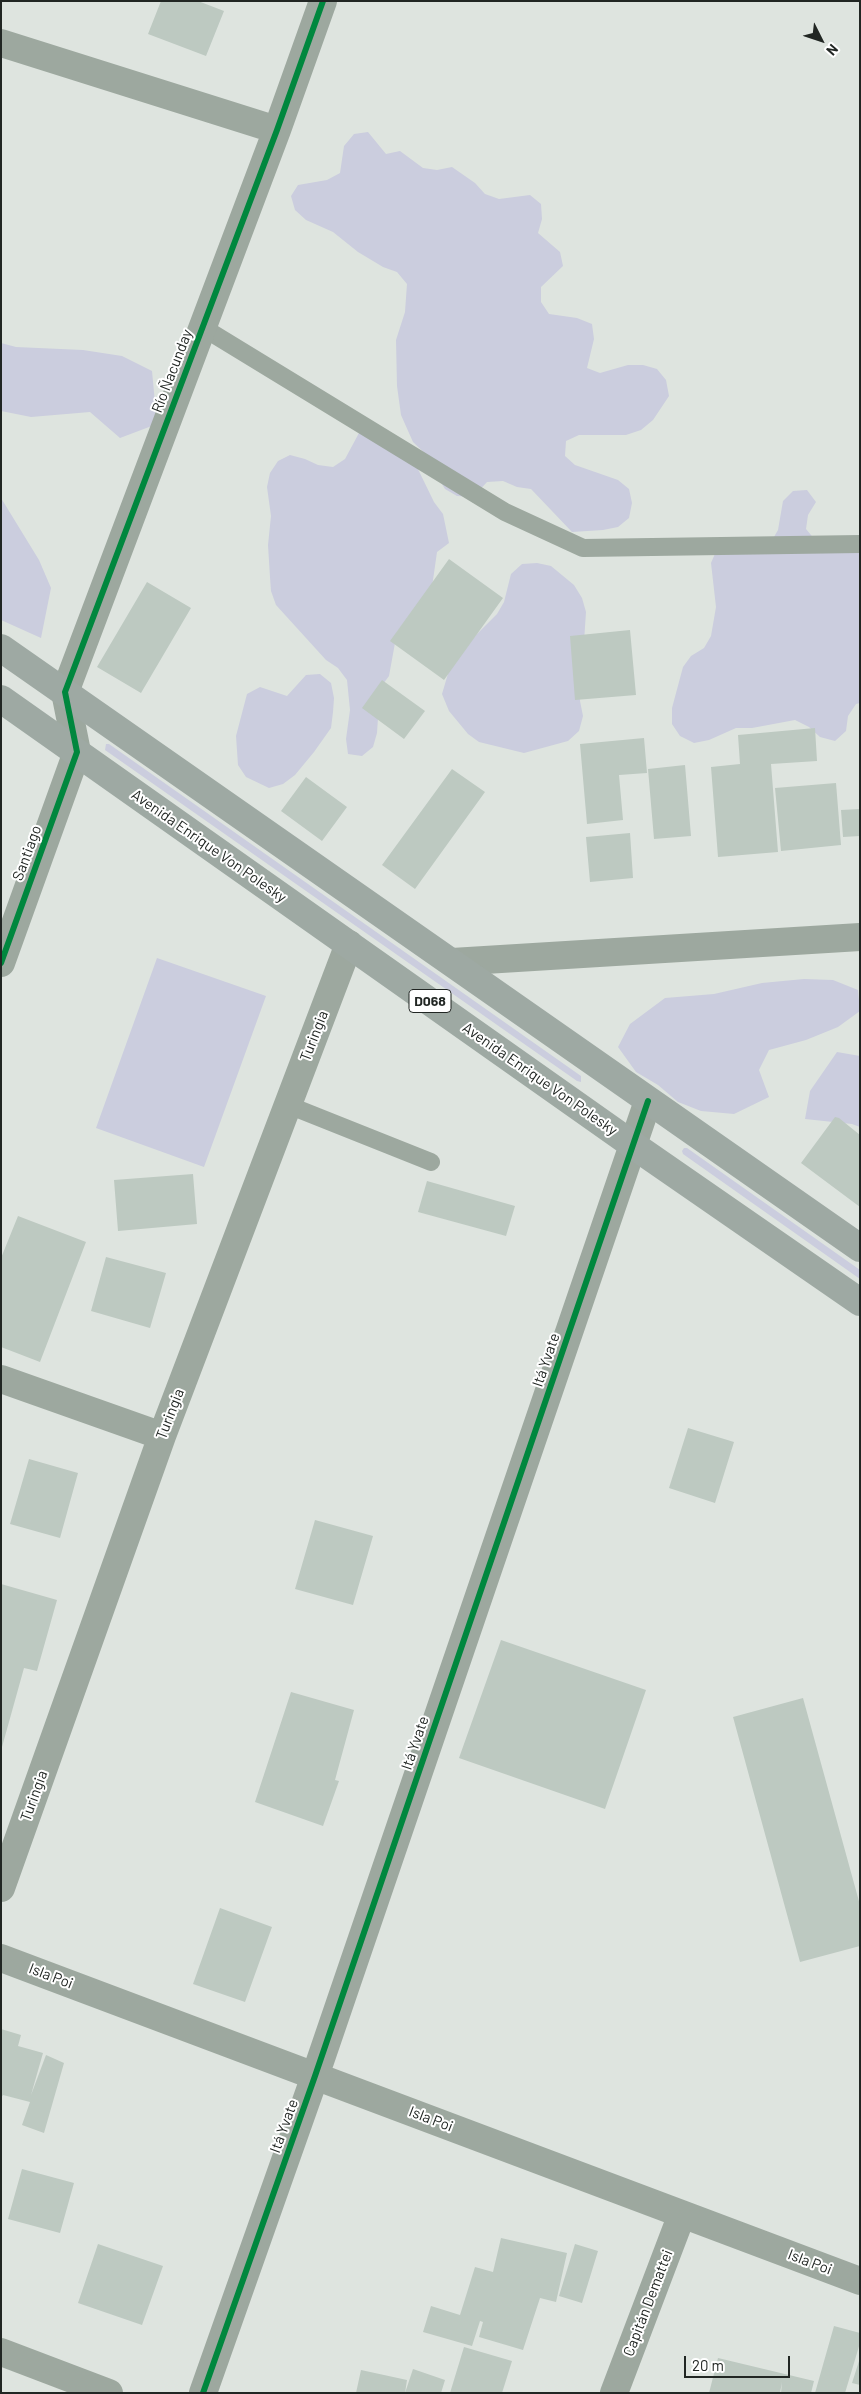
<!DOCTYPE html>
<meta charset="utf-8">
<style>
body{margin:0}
#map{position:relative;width:861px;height:2394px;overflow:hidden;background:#dee4df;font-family:Barlow,sans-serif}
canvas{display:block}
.frame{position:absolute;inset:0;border:2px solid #212623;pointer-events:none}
.north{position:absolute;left:796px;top:15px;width:50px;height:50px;-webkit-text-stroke:4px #fff;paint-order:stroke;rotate:131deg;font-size:14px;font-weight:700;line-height:20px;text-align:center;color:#212623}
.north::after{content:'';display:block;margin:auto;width:18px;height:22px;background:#212623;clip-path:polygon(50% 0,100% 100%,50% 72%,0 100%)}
.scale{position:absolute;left:684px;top:2356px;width:106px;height:22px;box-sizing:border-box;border:2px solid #212623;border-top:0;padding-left:6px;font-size:15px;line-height:18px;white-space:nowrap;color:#212623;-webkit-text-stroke:4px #fff;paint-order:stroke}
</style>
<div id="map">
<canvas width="861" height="2394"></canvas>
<div class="frame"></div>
<div class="north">N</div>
<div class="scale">20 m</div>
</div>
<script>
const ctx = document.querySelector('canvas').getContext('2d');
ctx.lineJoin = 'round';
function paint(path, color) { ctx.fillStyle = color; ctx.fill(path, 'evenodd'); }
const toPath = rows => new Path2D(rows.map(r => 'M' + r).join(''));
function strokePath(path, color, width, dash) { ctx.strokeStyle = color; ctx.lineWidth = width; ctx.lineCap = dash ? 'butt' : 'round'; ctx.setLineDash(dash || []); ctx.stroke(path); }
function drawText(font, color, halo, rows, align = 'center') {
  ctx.font = font + ' Barlow,sans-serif'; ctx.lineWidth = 4; ctx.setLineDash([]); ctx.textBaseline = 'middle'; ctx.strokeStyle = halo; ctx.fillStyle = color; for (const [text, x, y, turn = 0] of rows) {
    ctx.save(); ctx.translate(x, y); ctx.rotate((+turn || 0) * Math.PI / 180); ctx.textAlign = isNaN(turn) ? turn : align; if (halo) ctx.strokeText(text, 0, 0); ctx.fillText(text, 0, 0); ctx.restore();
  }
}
const green = toPath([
 [368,132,386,154,400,151,423,168,437,170,452,167,475,183,485,194,499,199,530,195,541,204,542,219,538,233,560,252,563,266,541,287,541,302,549,314,577,318,592,324,594,339,587,368,600,373,628,365,643,365,657,369,666,380,669,396,653,420,641,430,626,435,579,435,566,441,565,456,575,465,618,480,629,489,632,503,629,518,618,527,603,530,572,532,531,489,517,487,503,481,487,482,473,497,457,496,445,489,437,476,434,462,413,442,401,415,397,386,396,340,405,312,407,284,397,272,383,267,358,252,333,232,306,220,295,210,291,196,298,185,327,180,340,173,344,146,354,134],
 [1,343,16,347,83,350,122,356,152,371,157,424,120,438,90,412,31,417,1,411],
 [372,425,386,429,398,439,415,463,434,502,443,514,449,543,437,552,432,587,397,632,389,676,380,688,377,733,373,747,362,756,348,754,346,739,350,710,347,680,338,668,326,660,276,605,271,591,270,577,268,545,271,516,267,487,270,473,278,461,290,455,305,459,318,465,333,467,345,459,359,433],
 [807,490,816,502,808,515,806,529,816,541,860,541,860,703,856,704,848,716,846,731,835,741,820,737,809,727,795,720,752,728,736,728,709,740,694,743,680,736,672,724,672,708,683,667,691,656,704,648,711,636,716,607,711,563,717,549,729,540,744,537,756,544,771,542,778,530,783,501,793,491],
 [1,498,39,560,51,588,41,638,1,620],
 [537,563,551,566,574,585,582,598,586,612,580,701,583,716,579,731,568,741,524,753,479,742,468,734,449,711,442,694,450,667,477,634,497,614,504,602,511,574,522,564],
 [320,674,331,683,334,698,333,712,331,728,314,752,295,775,283,784,269,788,246,777,238,765,236,736,247,694,260,687,287,696,306,675],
 [106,744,109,744,581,1076,581,1082,577,1081,105,750],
 [157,958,266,996,204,1167,96,1128],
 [804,979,833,980,858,990,860,1011,838,1027,806,1040,769,1050,759,1070,769,1097,734,1114,701,1111,678,1102,658,1085,636,1072,618,1047,630,1024,665,998,714,994,762,983],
 [837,1052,860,1056,860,1127,852,1124,805,1119,810,1091],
 [684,1148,687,1148,860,1270,860,1279,683,1154,682,1151]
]);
const building = toPath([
 [161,1,198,1,224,11,206,56,148,34],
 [449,559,503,598,444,680,390,641],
 [147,582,191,608,141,693,97,667],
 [630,630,636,695,575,700,570,636],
 [382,680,425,711,404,739,362,708],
 [815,728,817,761,771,764,778,852,718,857,711,767,740,764,738,735],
 [644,738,647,773,619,775,623,820,587,824,580,744],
 [685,765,691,836,654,839,648,769],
 [452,769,485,792,415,889,382,865],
 [306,777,347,807,322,841,281,811],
 [836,783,841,845,781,851,775,788],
 [860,809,860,836,843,837,841,810],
 [630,833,633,878,590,882,586,837],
 [835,1117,839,1118,860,1135,860,1207,801,1163],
 [193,1174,197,1224,118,1231,114,1180],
 [427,1181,515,1206,506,1236,418,1212],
 [18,1216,86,1242,40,1362,1,1347,1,1258],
 [106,1257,166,1273,150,1328,91,1311],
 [688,1428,734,1442,715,1503,669,1488],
 [29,1459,78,1473,60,1538,10,1524],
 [315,1520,373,1536,353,1605,295,1589],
 [1,1584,57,1600,37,1671,24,1668,2,1747],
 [501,1640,646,1690,605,1809,459,1758],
 [291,1692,354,1710,335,1780,339,1781,323,1826,255,1802],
 [803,1698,860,1905,860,1946,800,1962,733,1717],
 [220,1908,272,1927,245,2002,193,1984],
 [1,2029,21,2035,18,2046,43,2053,31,2095,46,2055,64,2063,44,2133,22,2125,30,2102,3,2095,1,2098],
 [22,2169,74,2183,60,2233,8,2219],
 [501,2238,567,2253,556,2302,540,2298,523,2350,479,2337,483,2322,480,2321,472,2346,423,2332,431,2306,460,2315,475,2267,493,2272],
 [98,2244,163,2266,142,2325,78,2303],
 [575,2244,598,2251,582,2303,559,2296],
 [834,2326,860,2333,860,2343,845,2393,815,2393],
 [464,2347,512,2361,502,2393,450,2393],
 [718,2358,814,2381,811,2393,781,2393,782,2382,780,2393,709,2393],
 [859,2361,860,2361,860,2385,852,2383],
 [413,2369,445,2380,441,2393,405,2393],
 [361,2370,407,2380,405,2393,356,2393]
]);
const service = toPath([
 [202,327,505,512,583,548,860,544],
 [288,1105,431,1162]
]);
const minor = toPath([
 [1,43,277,130],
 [452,962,860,937],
 [1,963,77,752,65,692,277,130,323,1],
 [1,1379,162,1436],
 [1,1888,162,1436,349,944],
 [1,1958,860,2281],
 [1,2352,109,2393],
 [203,2393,315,2076,648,1101],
 [614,2393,682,2214]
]);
const primary = toPath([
 [1,648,860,1248],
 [1,699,633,1145,860,1302]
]);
const cycleway = toPath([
 [1,963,77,752,65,692,277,130,323,1],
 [203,2393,315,2076,648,1101]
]);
const shields = [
 [430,1001,42]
];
const shieldNames = [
 ["D068",430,1001]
];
const streetNames = [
 ["Río Ñacunday",172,371,-69],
 ["Avenida Enrique Von Polesky",209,846,35],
 ["Santiago",27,853,-70],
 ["Turingia",314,1036,-69],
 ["Avenida Enrique Von Polesky",540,1079,35],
 ["Itá Yvate",546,1360,-71],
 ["Turingia",170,1414,-69],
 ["Itá Yvate",415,1743,-71],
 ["Turingia",34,1796,-70],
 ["Isla Poi",51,1976,21],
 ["Isla Poi",431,2119,21],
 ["Itá Yvate",284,2126,-70],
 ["Isla Poi",810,2262,21],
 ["Capitán Demattei",648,2303,-69]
];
paint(green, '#cbcdde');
paint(building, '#bdc9c1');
strokePath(service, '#9da89f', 18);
strokePath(minor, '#9da89f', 28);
strokePath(primary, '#9ea9a3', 28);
strokePath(cycleway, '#00873e', 6);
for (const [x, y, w] of shields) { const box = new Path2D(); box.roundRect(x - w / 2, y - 11.5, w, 23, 4); ctx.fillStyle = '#fff'; ctx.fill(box); strokePath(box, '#212623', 1); }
drawText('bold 14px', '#212623', null, shieldNames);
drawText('15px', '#212623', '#fff', streetNames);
</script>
